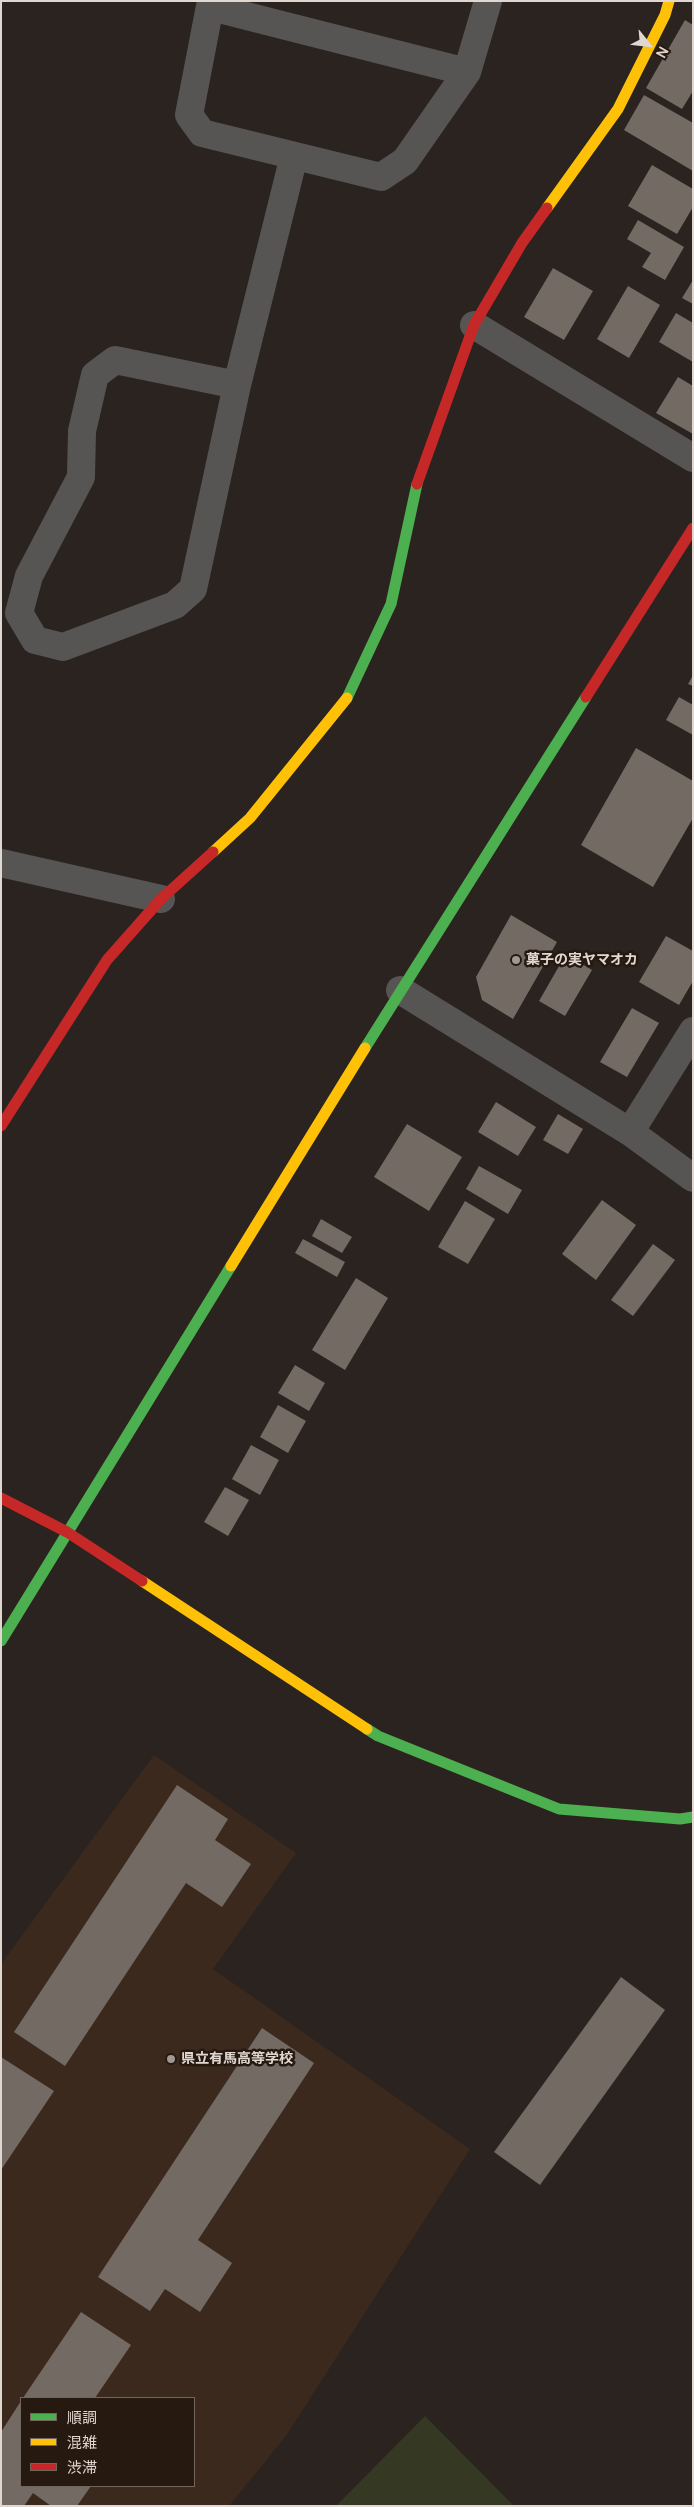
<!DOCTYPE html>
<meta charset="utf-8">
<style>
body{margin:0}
#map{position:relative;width:694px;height:2507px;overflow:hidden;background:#2b231f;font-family:Manrope,"Noto Sans JP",sans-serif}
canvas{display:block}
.frame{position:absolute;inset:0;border:2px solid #e1d7d1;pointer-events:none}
.legend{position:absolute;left:20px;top:2397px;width:175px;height:90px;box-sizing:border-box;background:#261910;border:1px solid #71655d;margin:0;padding:6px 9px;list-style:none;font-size:15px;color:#e1d7d1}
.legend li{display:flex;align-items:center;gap:10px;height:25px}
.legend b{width:25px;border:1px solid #71655d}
.north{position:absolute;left:624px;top:20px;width:50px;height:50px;-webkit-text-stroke:4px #261910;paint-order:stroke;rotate:119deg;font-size:14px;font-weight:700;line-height:20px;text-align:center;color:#e1d7d1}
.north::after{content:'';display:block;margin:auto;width:18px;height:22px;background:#e1d7d1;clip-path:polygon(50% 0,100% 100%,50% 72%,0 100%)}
</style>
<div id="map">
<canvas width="694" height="2507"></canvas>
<div class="frame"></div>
<ul class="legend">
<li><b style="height:6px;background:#4caf50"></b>順調</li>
<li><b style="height:6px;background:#ffc107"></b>混雑</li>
<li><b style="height:6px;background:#c62828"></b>渋滞</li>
</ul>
<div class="north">N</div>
</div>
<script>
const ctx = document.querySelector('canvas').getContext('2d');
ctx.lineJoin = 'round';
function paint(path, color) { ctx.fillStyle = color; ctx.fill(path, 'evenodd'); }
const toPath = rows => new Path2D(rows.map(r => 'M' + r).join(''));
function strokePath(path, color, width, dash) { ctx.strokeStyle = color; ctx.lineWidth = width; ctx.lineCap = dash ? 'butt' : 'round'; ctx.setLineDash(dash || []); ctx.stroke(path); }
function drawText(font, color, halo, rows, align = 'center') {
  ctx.font = font + ' Manrope,"Noto Sans JP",sans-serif'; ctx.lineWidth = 5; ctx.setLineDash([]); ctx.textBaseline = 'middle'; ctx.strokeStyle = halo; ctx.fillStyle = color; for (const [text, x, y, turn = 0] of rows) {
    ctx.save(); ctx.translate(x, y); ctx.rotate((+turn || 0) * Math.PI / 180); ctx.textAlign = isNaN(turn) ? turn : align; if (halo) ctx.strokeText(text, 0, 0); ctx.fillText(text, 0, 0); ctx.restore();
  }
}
const built = toPath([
 [154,1755,296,1853,213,1969,470,2149,286,2436,229,2506,1,2506,1,1964],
 [21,2398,194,2398,194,2486,21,2486]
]);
const green = toPath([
 [425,2416,514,2506,336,2506]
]);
const building = toPath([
 [685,20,693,25,693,91,682,109,646,88],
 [644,95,693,123,693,171,624,130],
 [652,165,693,189,693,207,677,234,628,206],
 [638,220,684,247,665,280,642,267,651,253,627,239],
 [553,268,593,291,564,340,524,317],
 [693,280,693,304,682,298],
 [628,286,660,305,629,358,597,339],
 [676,313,693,323,693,362,659,342],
 [678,377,693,386,693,434,656,413],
 [693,675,693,686,688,684],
 [679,697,693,705,693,735,666,720],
 [636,748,693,781,693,818,653,887,581,845],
 [511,915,557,942,513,1019,482,1000,476,977],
 [666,936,693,951,693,981,679,1005,639,982],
 [566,954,592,970,565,1016,539,1001],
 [632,1008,659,1023,627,1077,600,1062],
 [496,1102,536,1127,518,1156,478,1132],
 [558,1114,583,1129,568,1154,543,1140],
 [407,1124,462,1157,429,1211,374,1177],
 [479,1166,522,1190,508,1214,466,1189],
 [602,1200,636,1225,596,1280,562,1254],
 [465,1201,495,1219,468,1264,438,1247],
 [321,1219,352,1237,342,1253,312,1236],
 [303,1239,345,1262,337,1277,295,1253],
 [653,1244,675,1260,633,1316,611,1300],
 [356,1278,388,1298,345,1370,312,1350],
 [295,1365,325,1383,309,1411,278,1393],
 [278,1405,306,1421,288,1453,260,1437],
 [251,1445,279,1460,260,1495,232,1479],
 [225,1487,249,1500,228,1536,204,1522],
 [177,1785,228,1819,215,1840,251,1864,222,1907,186,1883,65,2066,14,2032],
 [621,1977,665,2010,540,2185,494,2152],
 [262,2028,314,2063,198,2240,232,2263,200,2312,165,2289,150,2311,98,2277],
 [1,2057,54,2091,1,2170],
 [81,2312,131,2345,95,2398,23,2398],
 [21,2401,21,2486,91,2486,77,2506,51,2506,33,2493,24,2506,1,2506,1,2432]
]);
const street = toPath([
 [211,1,189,115,202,133,381,177,405,161,467,72,488,1],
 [211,7,467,72],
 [474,325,693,458],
 [237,385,115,360,95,375,82,431,81,477,29,576,19,613,35,640,63,647,175,605,193,589,237,385,294,156],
 [1,863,161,899],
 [400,990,630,1132,693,1178],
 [630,1132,693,1031]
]);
const fast = toPath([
 [347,698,391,604,417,484],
 [365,1048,586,697],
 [1,1641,231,1266],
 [367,1729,378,1736,559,1809,680,1819,693,1817]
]);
const slow = toPath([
 [547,208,618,109,665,15,669,1],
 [213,852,250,818,347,698],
 [231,1266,365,1048],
 [142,1581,367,1729]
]);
const jam = toPath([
 [417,484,474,325,522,243,547,208],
 [586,697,693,528],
 [1,1126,107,960,161,899,213,852],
 [1,1498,67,1532,142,1581]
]);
const markers = [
 [516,960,5,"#a19893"],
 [171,2059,5,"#a19893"]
];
const poiNames = [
 ["菓子の実ヤマオカ",526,960],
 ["県立有馬高等学校",181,2059]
];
paint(built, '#3b291d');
paint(green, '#353923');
paint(building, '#746a64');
strokePath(street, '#575553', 28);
strokePath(fast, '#4caf50', 11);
strokePath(slow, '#ffc107', 11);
strokePath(jam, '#c62828', 11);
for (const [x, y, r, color] of markers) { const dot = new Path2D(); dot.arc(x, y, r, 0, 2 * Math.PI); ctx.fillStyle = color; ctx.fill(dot); strokePath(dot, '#261910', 2); }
drawText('bold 14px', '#e1d7d1', '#261910', poiNames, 'left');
</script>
